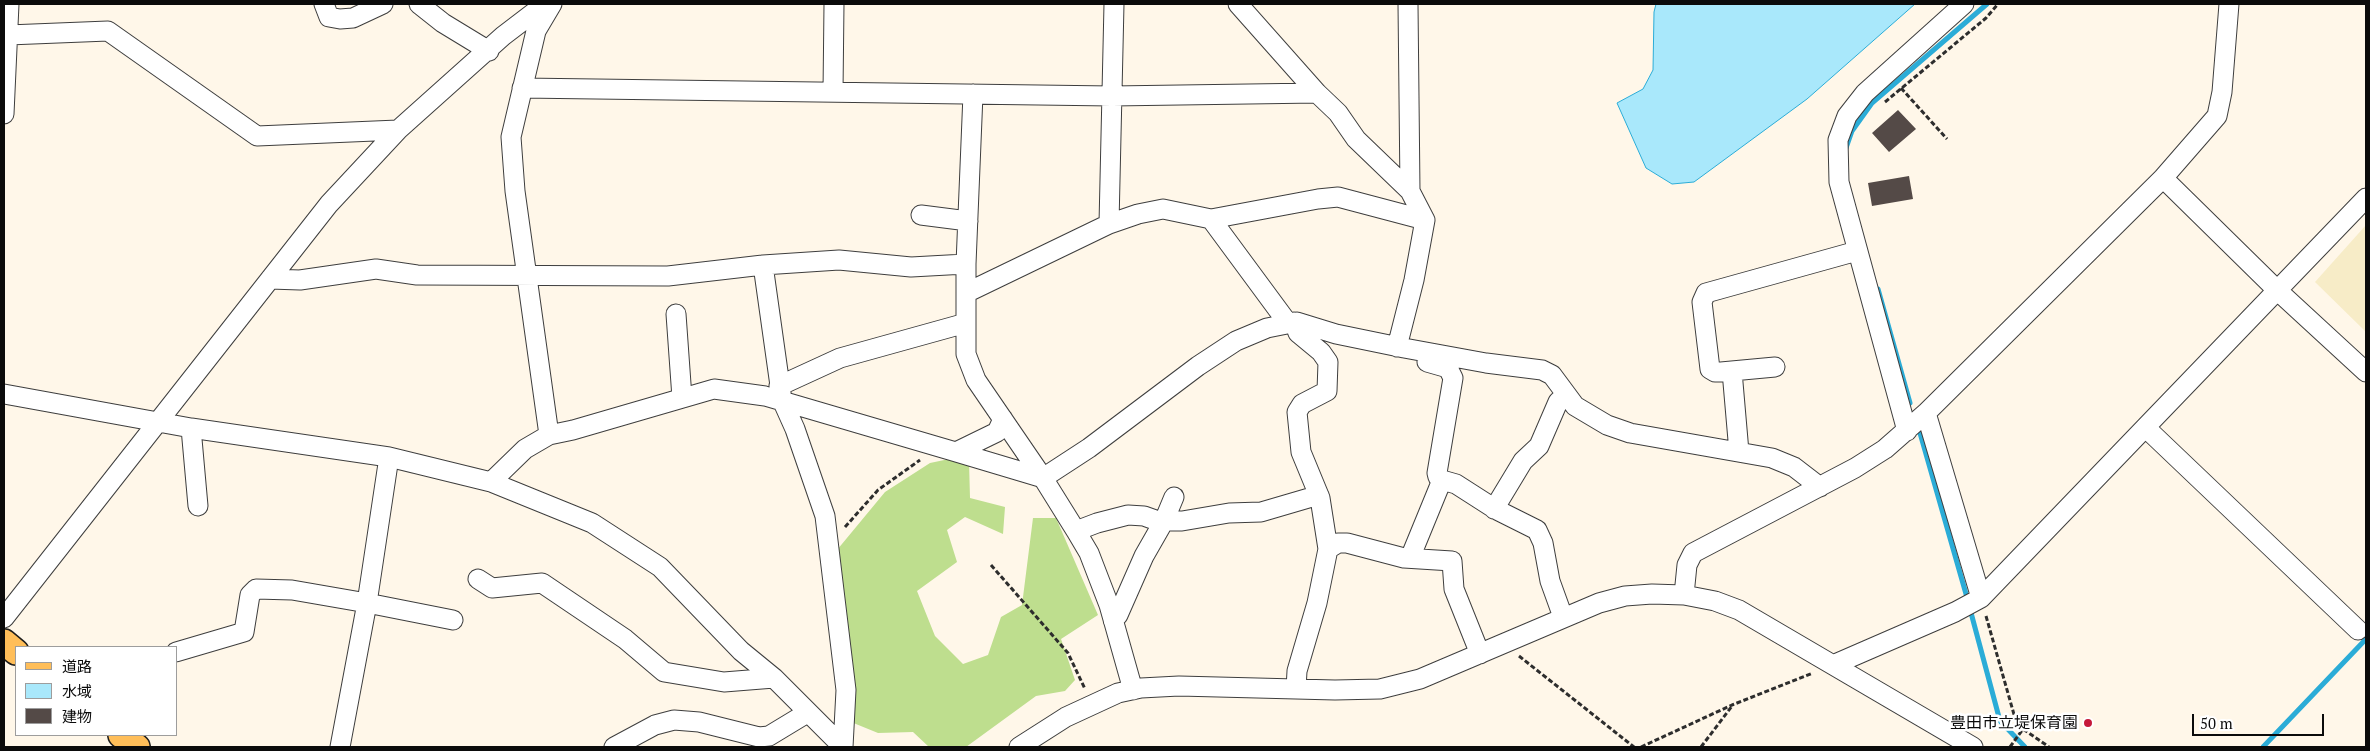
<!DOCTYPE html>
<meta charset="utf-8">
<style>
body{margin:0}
#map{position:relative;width:2370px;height:751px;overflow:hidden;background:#fff7e9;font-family:"PT Serif","Noto Sans JP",serif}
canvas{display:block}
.frame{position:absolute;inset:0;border:5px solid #0b0b0b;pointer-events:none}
.legend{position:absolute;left:15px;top:646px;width:162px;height:90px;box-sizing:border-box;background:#fff;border:1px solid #9d9d9d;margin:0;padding:6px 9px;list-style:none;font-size:15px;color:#0b0b0b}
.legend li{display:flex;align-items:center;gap:10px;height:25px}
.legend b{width:25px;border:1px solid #9d9d9d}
.scale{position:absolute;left:2192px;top:714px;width:132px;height:22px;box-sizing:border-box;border:2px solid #0b0b0b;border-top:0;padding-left:6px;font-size:15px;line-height:18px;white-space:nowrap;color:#0b0b0b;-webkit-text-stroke:4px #fff;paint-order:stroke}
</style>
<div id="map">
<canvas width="2370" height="751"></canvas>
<div class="frame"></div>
<ul class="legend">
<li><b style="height:6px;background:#ffbe59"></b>道路</li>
<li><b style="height:14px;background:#a9e8fb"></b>水域</li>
<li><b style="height:14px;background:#544a47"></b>建物</li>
</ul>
<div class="scale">50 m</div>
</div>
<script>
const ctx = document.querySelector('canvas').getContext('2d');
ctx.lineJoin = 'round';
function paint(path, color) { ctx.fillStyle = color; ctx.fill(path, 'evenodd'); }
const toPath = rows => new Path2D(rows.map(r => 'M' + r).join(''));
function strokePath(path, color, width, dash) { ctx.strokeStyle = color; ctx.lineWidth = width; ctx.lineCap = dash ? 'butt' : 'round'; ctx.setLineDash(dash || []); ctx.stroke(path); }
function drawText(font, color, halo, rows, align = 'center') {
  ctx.font = font + ' "PT Serif","Noto Sans JP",serif'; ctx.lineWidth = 5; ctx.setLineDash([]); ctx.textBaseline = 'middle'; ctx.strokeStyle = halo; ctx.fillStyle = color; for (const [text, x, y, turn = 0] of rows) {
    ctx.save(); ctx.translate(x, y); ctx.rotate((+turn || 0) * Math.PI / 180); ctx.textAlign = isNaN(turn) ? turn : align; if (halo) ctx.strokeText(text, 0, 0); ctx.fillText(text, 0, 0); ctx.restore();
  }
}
const farmland = toPath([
 [2366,225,2366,332,2315,282]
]);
const forest = toPath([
 [954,458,969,461,970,498,1005,507,1003,534,965,517,947,530,957,562,917,591,935,636,963,664,988,655,1001,617,1022,605,1033,518,1056,518,1098,615,1061,639,1075,680,1065,691,1036,696,966,747,929,747,913,732,878,733,851,722,837,550,885,492,930,463]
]);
const water = toPath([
 [1656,4,1915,4,1807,99,1694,182,1672,184,1646,168,1617,103,1643,89,1653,70,1654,12,1656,4]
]);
const stream = toPath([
 [1846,148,1852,131,1872,103,1987,4],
 [1878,289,1910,403],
 [1920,433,1968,601],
 [1970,609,2000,721,2025,747],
 [2263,747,2366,639]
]);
const building = toPath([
 [1898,110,1916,129,1889,152,1872,133],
 [1909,176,1913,199,1872,206,1868,183]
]);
const path = toPath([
 [1901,88,1947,139],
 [1885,102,1986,18,1998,4],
 [845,527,878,490,920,460],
 [991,565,1068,653,1085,689],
 [1986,616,2015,718,2023,729,2049,747],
 [1519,656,1634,747],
 [1641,747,1732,705,1813,673],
 [1701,747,1732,706],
 [2010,747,2023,729]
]);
const minor = toPath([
 [324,4,329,17,340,19,353,18,383,4],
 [419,4,443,23,489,51],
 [1238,4,1317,93],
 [1408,4,1410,191],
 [8,35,108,31,257,136,398,130],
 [522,88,1112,96,1317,93,1338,113,1356,139,1410,191,1425,220,1414,280,1397,347],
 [833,92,834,4],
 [973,94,966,264,966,354,976,380,1043,478,1089,448,1198,366,1236,341,1267,328,1297,322,1336,334,1404,348,1486,363,1542,370,1552,375,1575,406,1607,425,1630,433,1772,458,1794,467,1820,487],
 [4,114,9,4],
 [2163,178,2278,291,2366,372],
 [921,215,968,221],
 [1211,219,1287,322],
 [1109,224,1114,4],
 [763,265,782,400,795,429,825,516,846,690,843,747],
 [270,279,300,280,376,269,417,275,668,276,763,265,839,260,911,267,966,264],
 [966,293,1109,224,1138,214,1163,209,1211,219,1318,199,1338,197,1425,220],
 [676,314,682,398],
 [1294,322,1298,333,1321,352,1328,362,1327,391,1302,404,1297,412,1301,452,1320,498,1328,549],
 [1427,362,1448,368,1453,378,1437,473,1438,477,1442,480],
 [1775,367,1721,372,1715,372,1710,369,1702,302,1706,293,1857,251],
 [1732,371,1739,452],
 [779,386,840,358,966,323],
 [4,394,191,428,389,457,491,482,592,523,660,567,741,651,774,678,843,747],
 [1926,413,1981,598],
 [191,428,198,506],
 [2146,428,2358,630],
 [1907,431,1839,182,1838,140,1847,116,1865,93,1964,4],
 [549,435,515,191,511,137,536,31,552,4],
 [956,452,1043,478,1076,531],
 [389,457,367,603,453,620],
 [491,482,525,449,549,435,573,430,714,389,765,396,956,452,997,432,1003,419],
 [1494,509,1523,461,1539,446,1558,402,1566,394],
 [1410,558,1442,480,1456,484,1495,509,1537,530,1543,543,1550,581,1563,617],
 [478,579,492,588,542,583,625,639,664,672,724,682,774,678],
 [1684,595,1687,565,1693,553,1855,468,1885,449,1926,413,2163,178,2217,116,2222,92,2229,4],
 [4,618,329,204,398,130,503,36,545,4],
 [1113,620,1118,615,1144,556,1164,521,1174,497],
 [176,652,244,632,250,595,256,589,292,590,367,603,340,747],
 [1833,665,1955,612,1981,598,2366,198],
 [1296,689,1297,671,1317,603,1328,549,1338,543,1347,543,1404,558,1452,561,1454,589,1480,654],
 [1133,690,1109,605,1089,553,1076,531,1097,523,1128,515,1144,516,1158,521,1182,521,1229,513,1261,512,1319,495],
 [614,747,655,725,674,720,699,722,759,737,769,736,807,713],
 [1019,747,1066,717,1118,693,1141,688,1179,686,1335,690,1380,689,1420,679,1599,603,1625,596,1652,594,1684,595,1715,601,1739,610,1973,747]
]);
const major = toPath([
 [4,642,16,652],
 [121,735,137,747]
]);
const markers = [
 [2088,723,5,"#c5193b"]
];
const poiNames = [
 ["豊田市立堤保育園",2078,723]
];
paint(farmland, '#f7ecc7');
paint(forest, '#bede8e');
paint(water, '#a9e8fb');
strokePath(water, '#2bacd7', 1);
strokePath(stream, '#2bacd7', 5);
paint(building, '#544a47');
strokePath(minor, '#3e3e3e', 21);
strokePath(major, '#1c1c1c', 28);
strokePath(path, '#2d2d2d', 3, [5, 2.5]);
strokePath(minor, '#fff', 19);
strokePath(major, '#ffbe59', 25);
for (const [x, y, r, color] of markers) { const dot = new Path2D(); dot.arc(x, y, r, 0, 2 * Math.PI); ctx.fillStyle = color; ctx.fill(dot); strokePath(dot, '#fff', 2); }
drawText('16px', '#0b0b0b', '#fff', poiNames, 'right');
</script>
